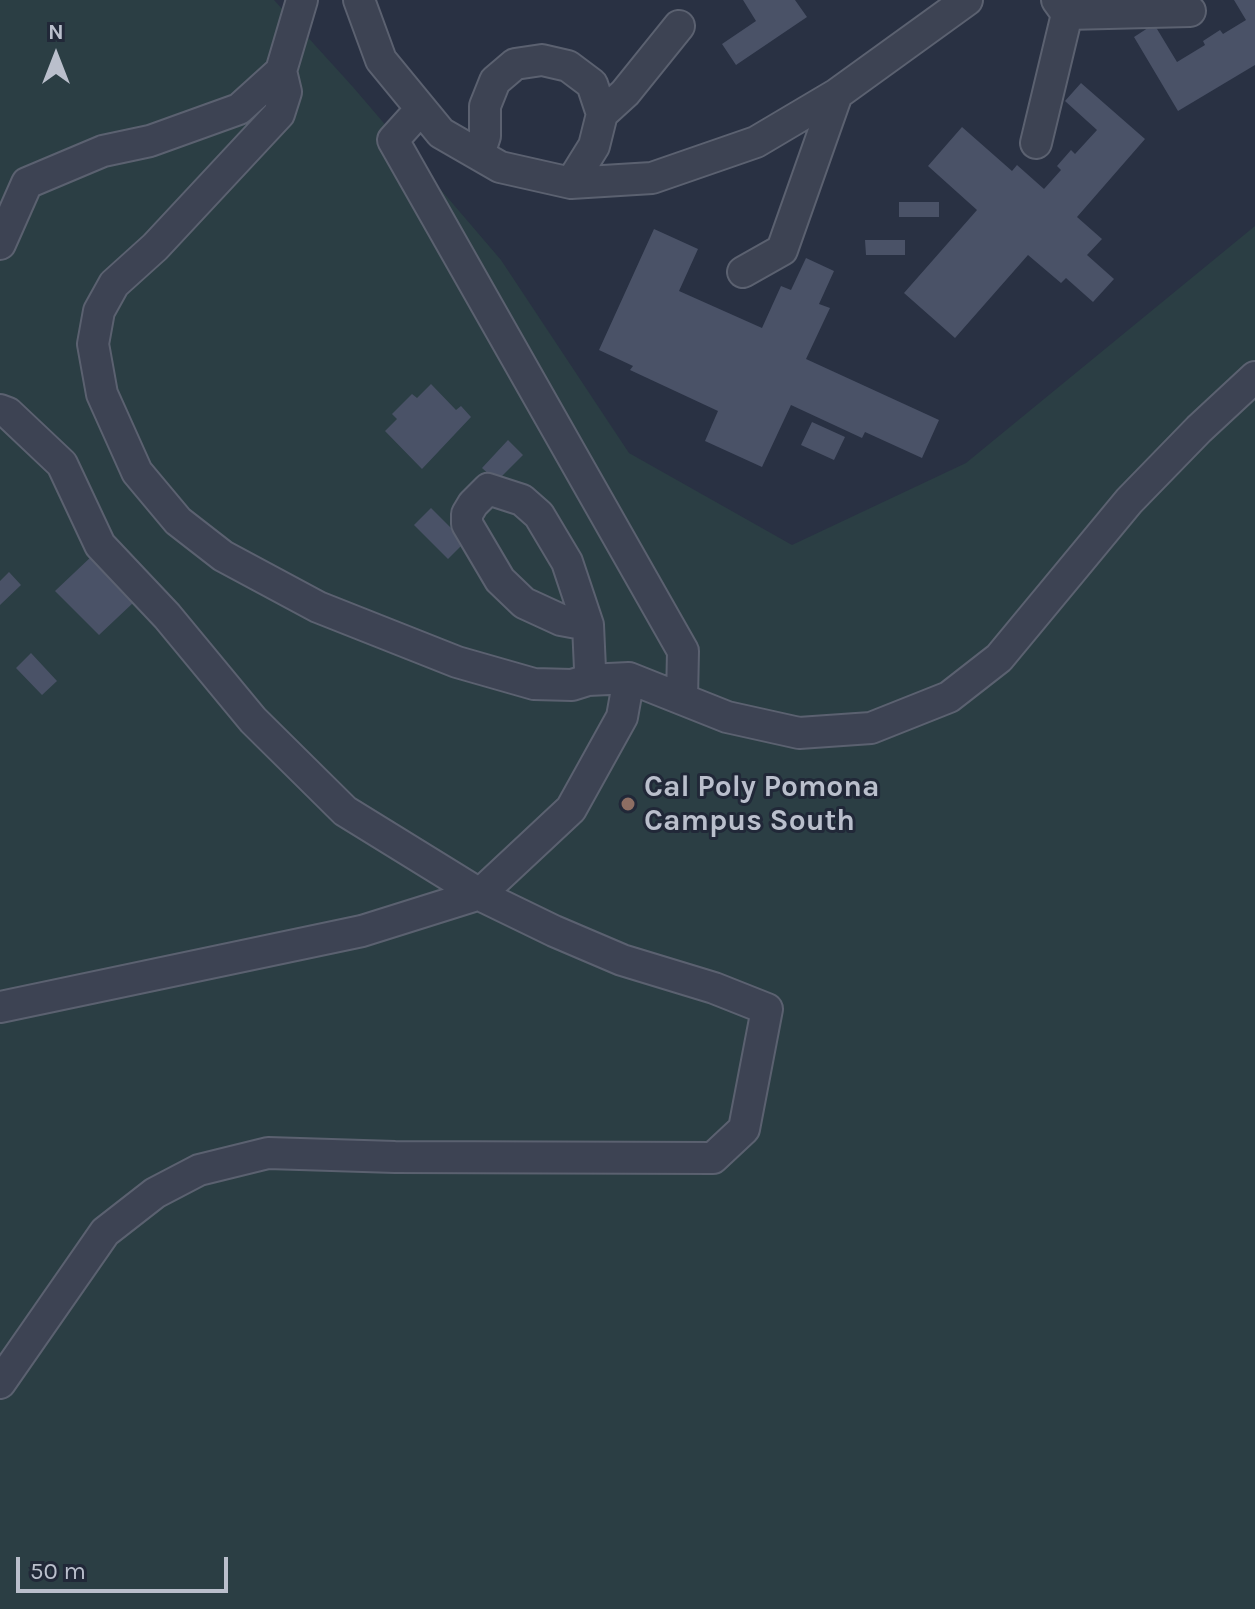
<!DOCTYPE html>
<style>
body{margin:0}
#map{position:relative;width:1255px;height:1609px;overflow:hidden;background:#293143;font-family:Karla,sans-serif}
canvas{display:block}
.north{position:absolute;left:16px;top:16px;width:80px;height:80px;-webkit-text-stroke:6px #212838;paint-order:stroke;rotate:0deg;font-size:22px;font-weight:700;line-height:32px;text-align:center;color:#babfcc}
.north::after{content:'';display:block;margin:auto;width:28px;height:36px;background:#babfcc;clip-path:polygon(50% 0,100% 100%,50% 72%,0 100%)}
.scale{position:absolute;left:16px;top:1557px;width:212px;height:36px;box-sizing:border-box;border:4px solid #babfcc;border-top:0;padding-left:10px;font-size:24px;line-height:28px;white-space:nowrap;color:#babfcc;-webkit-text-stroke:6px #212838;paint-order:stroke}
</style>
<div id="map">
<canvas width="1255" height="1609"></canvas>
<div class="north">N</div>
<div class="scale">50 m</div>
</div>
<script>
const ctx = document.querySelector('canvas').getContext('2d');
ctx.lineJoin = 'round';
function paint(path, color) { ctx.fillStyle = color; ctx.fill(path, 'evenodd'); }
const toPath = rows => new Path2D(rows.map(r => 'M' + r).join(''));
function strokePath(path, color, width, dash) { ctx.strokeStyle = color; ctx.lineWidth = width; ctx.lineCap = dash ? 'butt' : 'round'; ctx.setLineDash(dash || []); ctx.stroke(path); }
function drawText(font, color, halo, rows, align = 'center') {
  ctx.font = font + ' Karla,sans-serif'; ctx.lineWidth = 6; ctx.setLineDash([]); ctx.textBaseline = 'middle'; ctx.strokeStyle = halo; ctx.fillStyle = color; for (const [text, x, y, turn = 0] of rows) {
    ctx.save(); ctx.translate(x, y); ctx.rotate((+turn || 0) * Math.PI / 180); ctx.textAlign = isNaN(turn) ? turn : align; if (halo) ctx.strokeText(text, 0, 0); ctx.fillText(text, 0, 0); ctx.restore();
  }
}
const green = toPath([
 [0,0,274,0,353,87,501,260,629,453,792,545,966,463,1255,226,1255,1609,0,1609]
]);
const building = toPath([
 [743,0,795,0,807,17,736,65,722,44,756,21],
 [1234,0,1255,0,1255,65,1178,111,1134,37,1154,24,1177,62,1205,45,1203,41,1220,30,1223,34,1246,20],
 [1081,83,1145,139,1077,217,1102,239,1087,255,1114,279,1093,302,1066,278,1061,283,1028,255,955,338,904,293,977,210,928,166,962,127,1012,171,1017,165,1044,189,1061,170,1057,166,1071,150,1075,154,1097,130,1065,101],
 [899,202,939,202,939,217,899,217],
 [654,229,698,249,679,291,762,328,781,286,791,290,806,258,834,271,819,304,830,308,806,359,939,420,922,458,865,432,862,438,791,405,762,467,705,441,718,411,630,370,633,366,599,350],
 [865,240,905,240,905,255,866,255],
 [431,384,456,410,461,406,471,417,422,469,385,431,397,419,392,414,412,394,417,398],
 [812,422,845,437,834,460,801,445],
 [508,440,523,455,500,478,493,478,482,468],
 [431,508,465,542,448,559,414,525],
 [93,555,134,602,99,635,55,591],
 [9,572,21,585,0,605,0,581],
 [31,653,57,681,42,695,16,668]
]);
const minor = toPath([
 [359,0,381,60,441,133,500,167,571,183,652,178,756,142,837,94,967,0],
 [1067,14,1190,11],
 [281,71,286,92,279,114,155,247,114,284,99,311,93,344,102,394,137,472,178,521,223,556,318,607,457,662,534,684,572,685,588,680,629,678,727,717,799,733,871,728,949,697,999,658,1129,501,1199,429,1255,377],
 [421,109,393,140,683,651,682,699],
 [602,114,625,93,679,26],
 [1036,143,1067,14,1057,0],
 [479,154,485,136,485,106,495,81,515,64,542,60,568,66,592,84,602,114,594,146,571,183],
 [0,244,27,183,103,151,150,141,239,109,281,71,302,0],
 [743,272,782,250,837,94],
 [0,410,8,413,62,464,100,545,167,616,253,720,345,811,486,898,554,931,622,960,714,988,767,1009,744,1129,713,1158,395,1157,268,1153,199,1170,155,1193,105,1232,0,1383],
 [588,680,590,669,588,625,567,562,539,515,522,500,488,489,473,504,467,514,467,524,500,580,524,603,561,620,588,625],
 [0,1007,362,931,480,894,571,809,622,717,629,678]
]);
const markers = [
 [628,804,8,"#8d6e63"]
];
const poiNames = [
 ["Cal Poly Pomona",644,787],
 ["Campus South",644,821]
];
paint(green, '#2b3e44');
paint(building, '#4a5267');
strokePath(minor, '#5b6170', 34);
strokePath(minor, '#3d4353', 30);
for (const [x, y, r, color] of markers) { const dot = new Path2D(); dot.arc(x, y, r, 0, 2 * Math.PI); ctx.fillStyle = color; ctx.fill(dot); strokePath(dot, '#212838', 3); }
drawText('bold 30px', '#babfcc', '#212838', poiNames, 'left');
</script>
